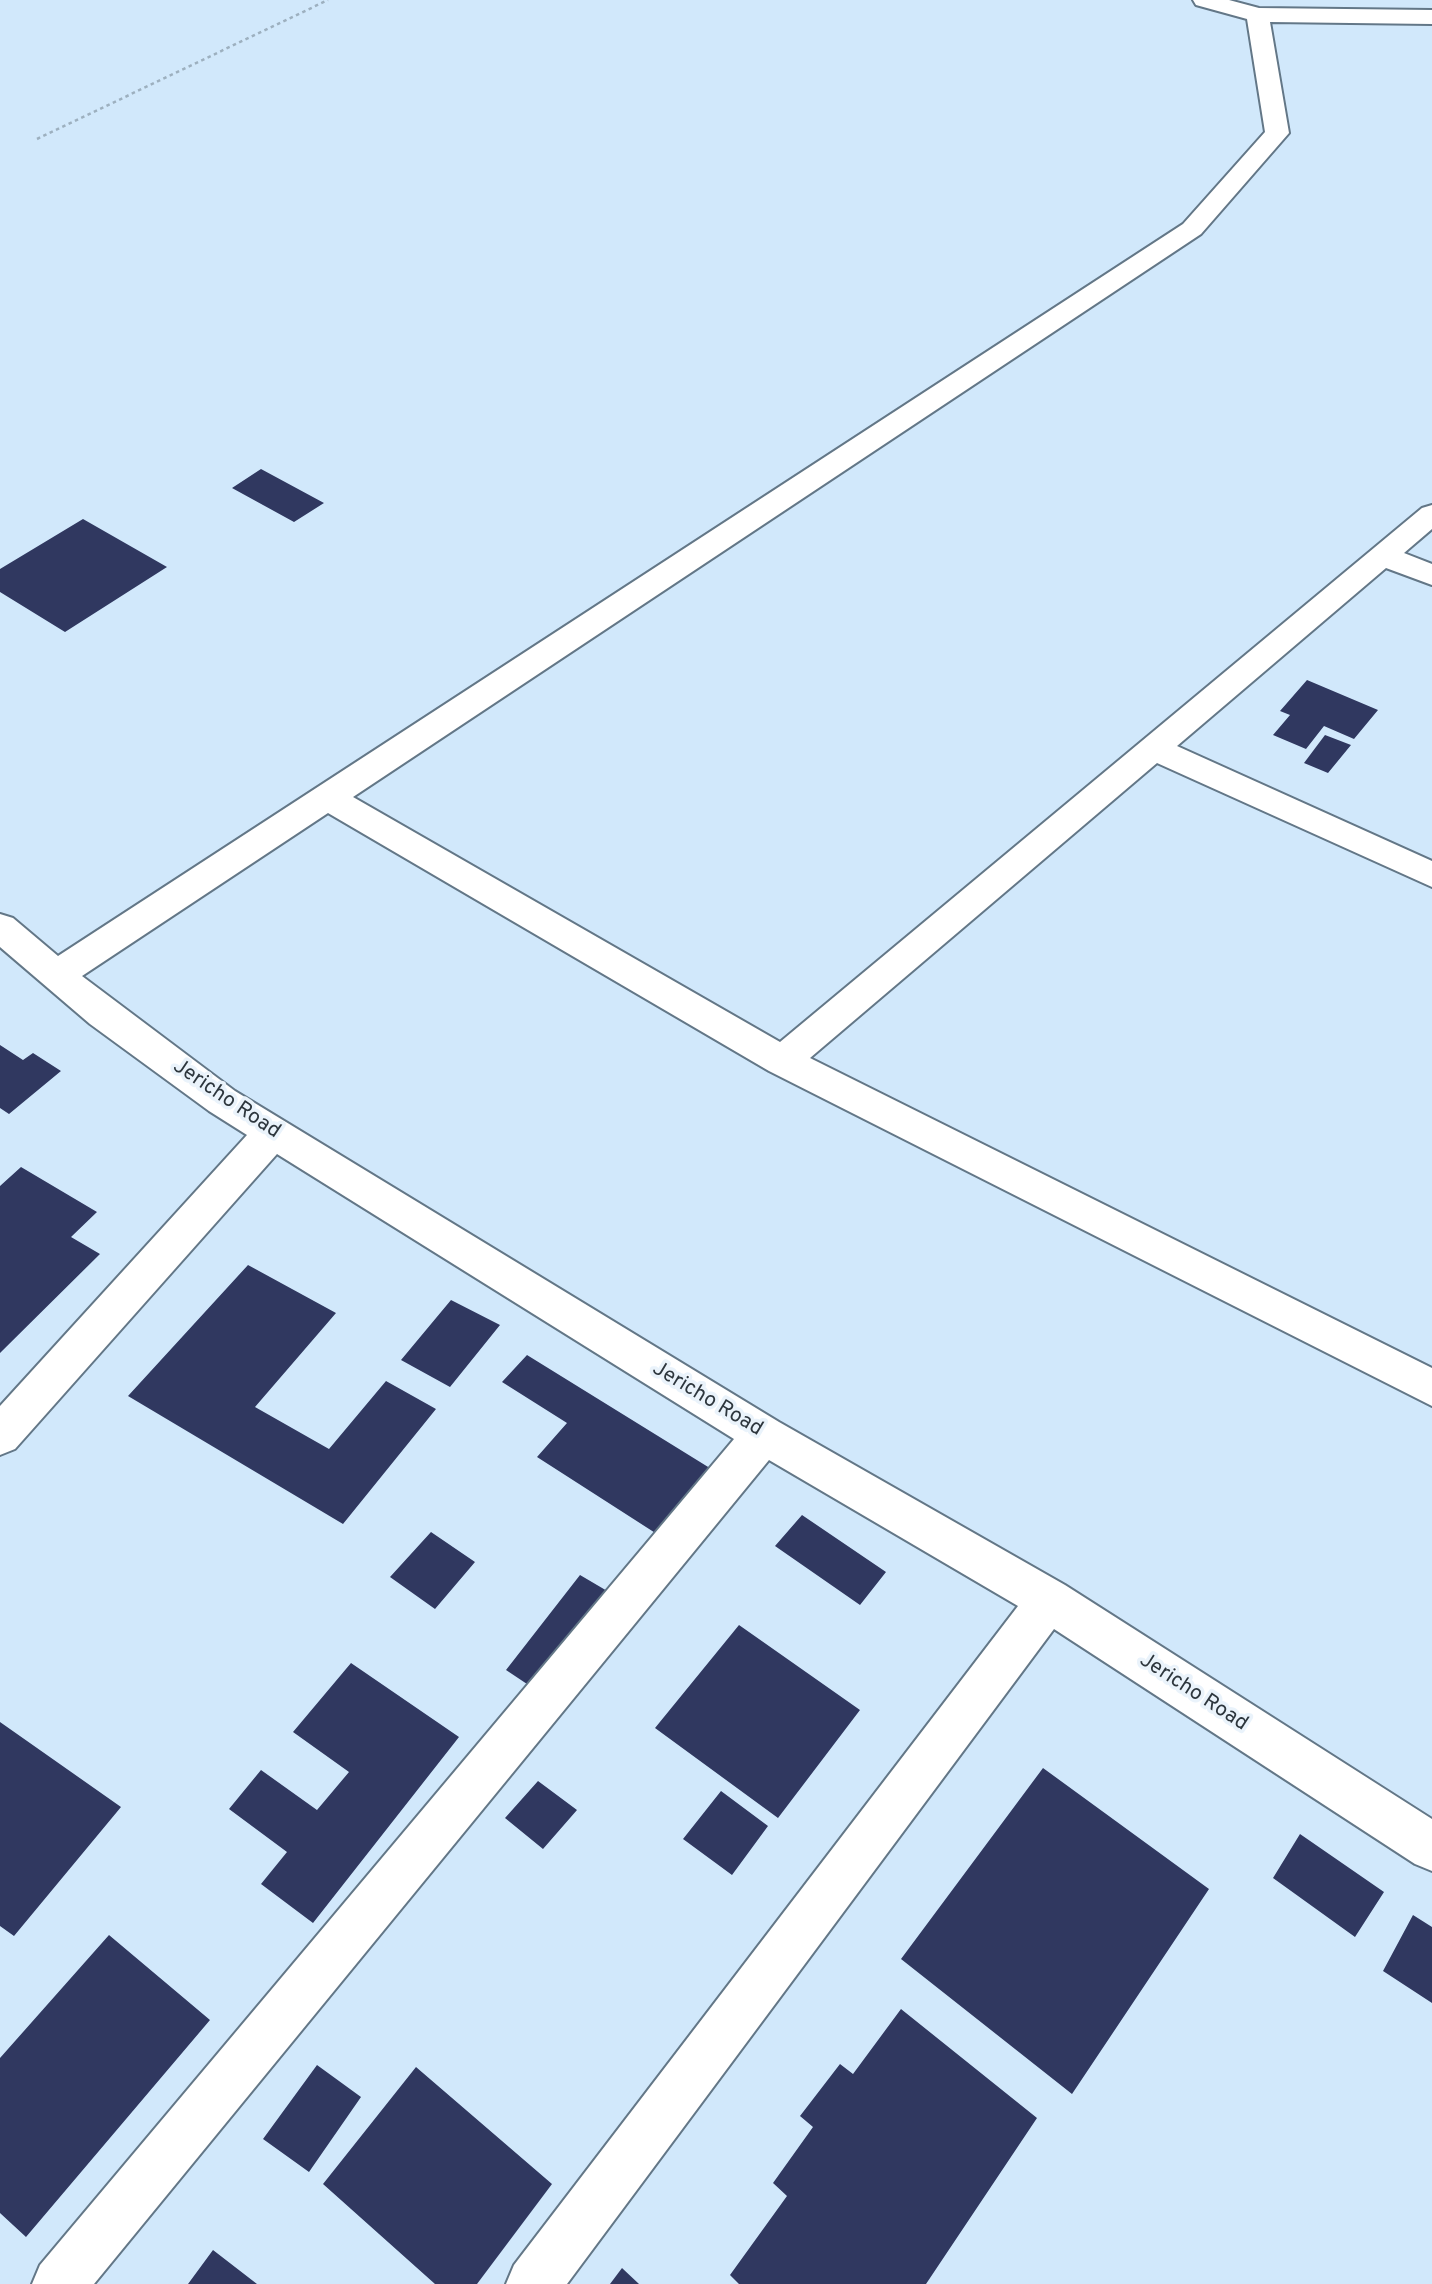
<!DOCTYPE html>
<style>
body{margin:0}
canvas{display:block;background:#d1e8fb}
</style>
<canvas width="1432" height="2284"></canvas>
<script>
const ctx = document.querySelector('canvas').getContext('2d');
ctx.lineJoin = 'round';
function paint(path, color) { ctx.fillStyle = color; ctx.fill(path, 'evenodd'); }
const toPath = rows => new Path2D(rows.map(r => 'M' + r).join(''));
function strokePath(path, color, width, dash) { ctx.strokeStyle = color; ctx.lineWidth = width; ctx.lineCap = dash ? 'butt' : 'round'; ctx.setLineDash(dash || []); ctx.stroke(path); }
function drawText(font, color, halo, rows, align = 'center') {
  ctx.font = font + ' Overpass,sans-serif'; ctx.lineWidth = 7; ctx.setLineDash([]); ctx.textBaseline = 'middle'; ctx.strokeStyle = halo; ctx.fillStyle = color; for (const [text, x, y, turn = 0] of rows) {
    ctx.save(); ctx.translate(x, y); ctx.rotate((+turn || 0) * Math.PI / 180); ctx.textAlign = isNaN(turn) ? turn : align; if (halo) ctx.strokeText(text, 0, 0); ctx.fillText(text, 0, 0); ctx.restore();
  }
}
const building = toPath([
 [261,469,324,503,294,522,232,488],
 [83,519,167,567,65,632,0,592,0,569],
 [1307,680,1378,710,1354,739,1324,726,1306,749,1273,735,1290,715,1280,711],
 [1325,735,1351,745,1328,773,1304,763],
 [0,1045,23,1060,33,1053,61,1071,9,1114,0,1108],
 [21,1167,97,1212,71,1237,100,1254,0,1353,0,1186],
 [248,1265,336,1313,255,1407,329,1449,386,1381,436,1409,343,1524,128,1396],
 [451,1300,500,1325,450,1387,401,1360],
 [527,1355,713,1470,660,1536,537,1457,567,1423,502,1382],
 [802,1515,886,1572,860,1605,775,1546],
 [431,1532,475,1562,435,1609,390,1577],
 [580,1575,614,1595,539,1692,506,1670],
 [739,1625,860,1710,778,1818,655,1728],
 [351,1663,459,1737,313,1923,261,1884,287,1852,229,1809,261,1770,317,1810,349,1772,293,1732],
 [0,1722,121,1807,14,1936,0,1926],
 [1043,1768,1209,1889,1072,2094,901,1959],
 [538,1781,577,1810,543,1849,505,1818],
 [721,1791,768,1826,732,1875,683,1839],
 [1300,1834,1384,1892,1355,1937,1273,1878],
 [1413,1915,1432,1927,1432,2003,1383,1971],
 [109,1935,210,2020,26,2237,0,2213,0,2058],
 [901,2009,1037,2118,926,2284,739,2284,730,2275,787,2196,773,2183,813,2127,800,2116,840,2064,853,2074],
 [317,2065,361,2097,309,2172,263,2139],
 [416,2067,552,2184,477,2284,435,2284,323,2184],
 [213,2250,257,2284,188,2284],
 [622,2268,639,2284,610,2284]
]);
const path = toPath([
 [37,139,328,0]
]);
const minor = toPath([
 [1193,0,1229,0,1259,8,1432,10,1432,24,1270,22,1289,133,1201,234,353,797,780,1042,1422,508,1432,505,1432,529,1404,553,1432,564,1432,585,1386,568,1177,746,1432,861,1432,887,1157,763,810,1058,1432,1368,1432,1406,769,1071,328,813,82,976,235,1091,779,1422,1065,1585,1432,1819,1432,1871,1415,1864,1054,1629,567,2284,506,2284,514,2265,1018,1606,769,1460,94,2284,32,2284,40,2265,734,1439,277,1154,15,1449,0,1455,0,1406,247,1135,209,1111,90,1024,0,947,0,914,13,918,58,956,1183,224,1265,132,1247,19,1196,5,1193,0]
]);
const streetNames = [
 ["Jericho Road",226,1100,34],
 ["Jericho Road",707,1400,31],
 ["Jericho Road",1193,1693,33]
];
paint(building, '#303860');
strokePath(minor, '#637787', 4);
strokePath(path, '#9db0bf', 2.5, [3.5, 3.5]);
paint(minor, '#fff');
drawText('21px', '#2d363d', '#eaf3fb', streetNames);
</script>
